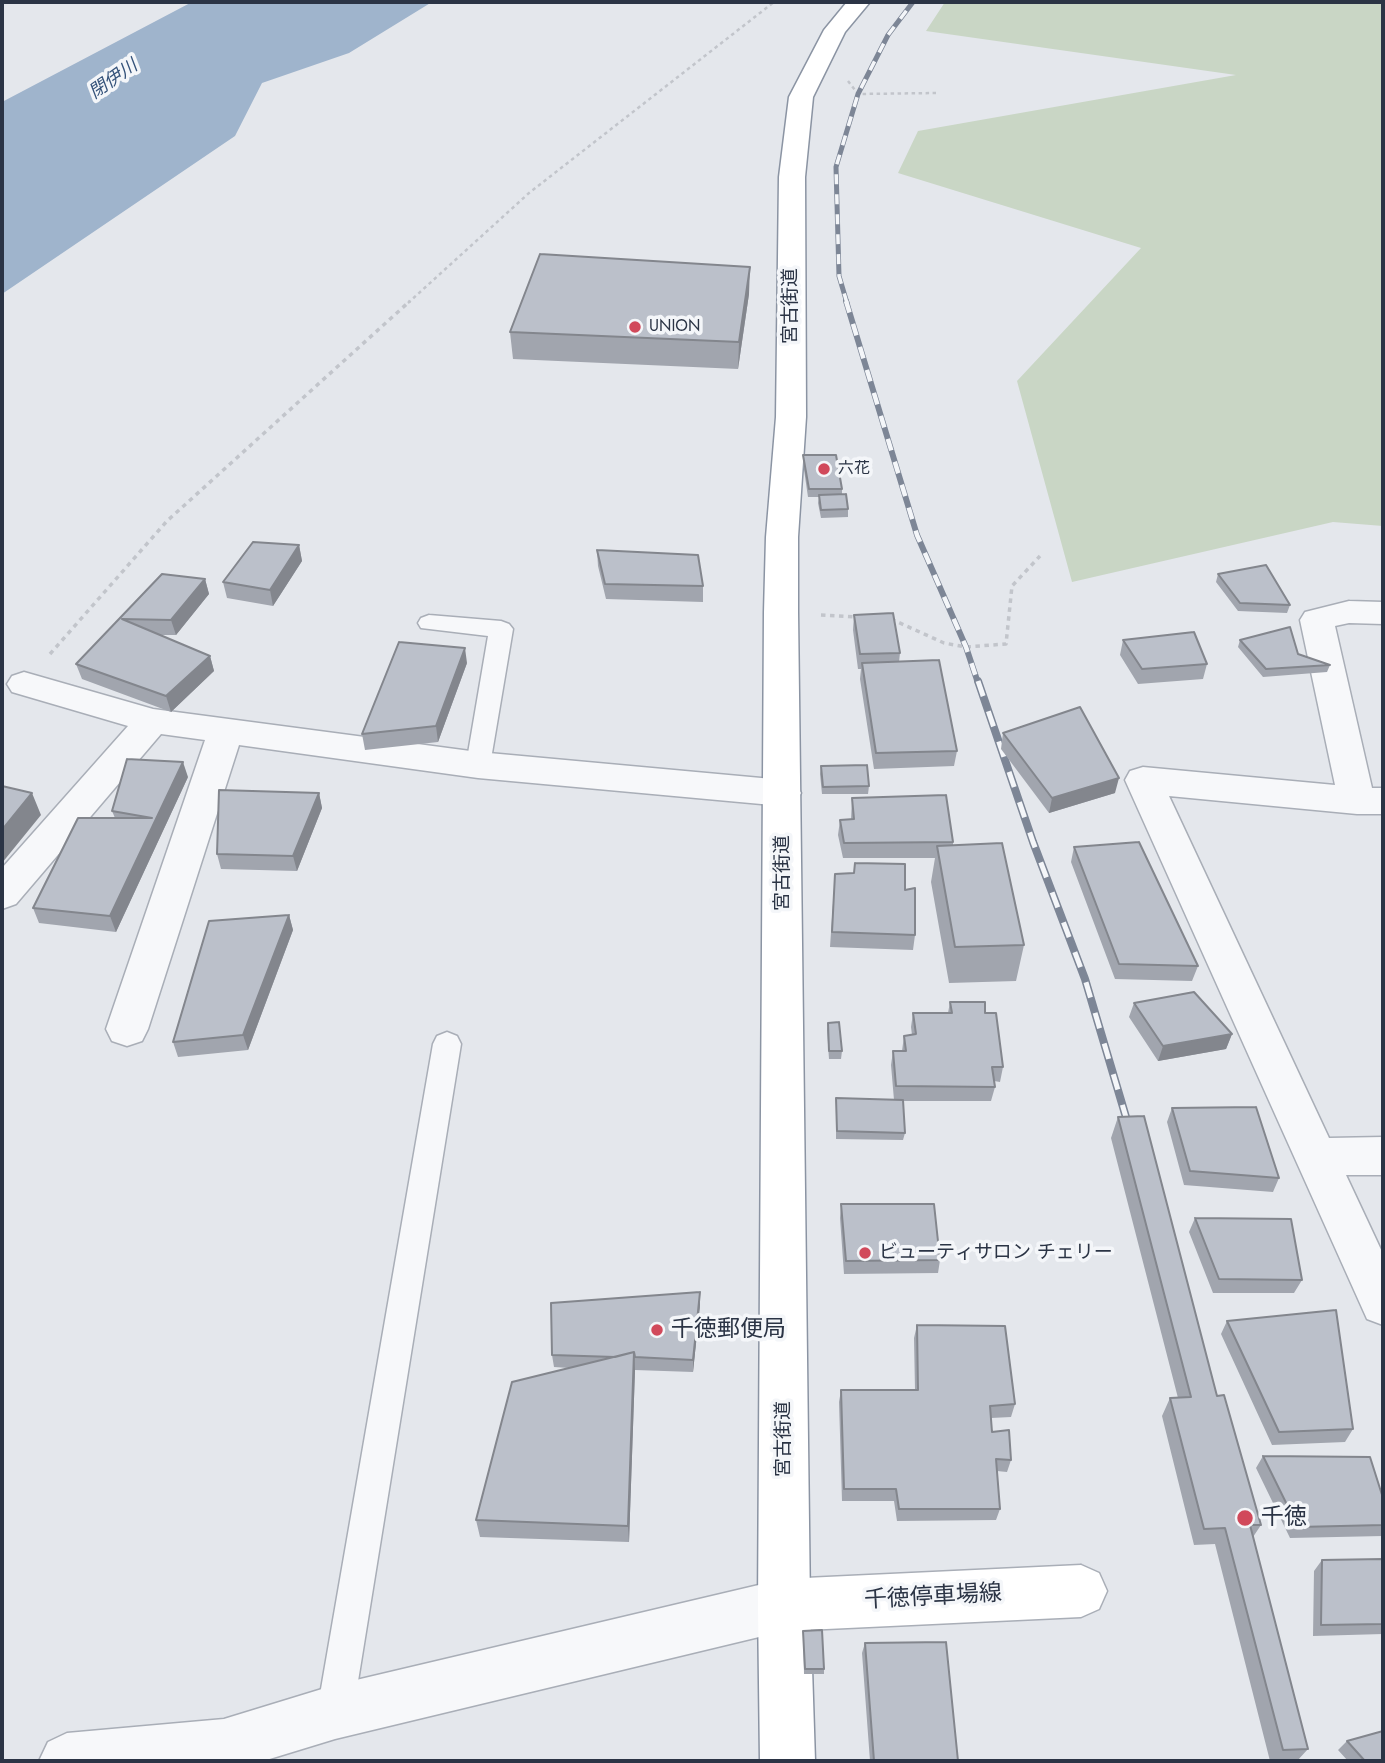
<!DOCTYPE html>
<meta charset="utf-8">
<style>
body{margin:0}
#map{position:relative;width:1385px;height:1763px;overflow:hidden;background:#e4e7ec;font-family:Jost,sans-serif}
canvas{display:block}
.frame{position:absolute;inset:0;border:4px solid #2b3445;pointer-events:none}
</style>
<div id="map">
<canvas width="1385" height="1763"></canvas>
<div class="frame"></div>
</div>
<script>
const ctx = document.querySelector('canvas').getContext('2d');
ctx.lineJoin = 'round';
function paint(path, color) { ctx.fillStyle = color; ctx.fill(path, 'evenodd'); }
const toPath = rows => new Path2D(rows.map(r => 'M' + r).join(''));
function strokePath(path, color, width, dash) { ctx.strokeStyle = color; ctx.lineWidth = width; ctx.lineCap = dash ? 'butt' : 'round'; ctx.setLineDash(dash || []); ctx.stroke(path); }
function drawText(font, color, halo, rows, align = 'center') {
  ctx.font = font + ' Jost,"Noto Sans JP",sans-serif'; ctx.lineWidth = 7; ctx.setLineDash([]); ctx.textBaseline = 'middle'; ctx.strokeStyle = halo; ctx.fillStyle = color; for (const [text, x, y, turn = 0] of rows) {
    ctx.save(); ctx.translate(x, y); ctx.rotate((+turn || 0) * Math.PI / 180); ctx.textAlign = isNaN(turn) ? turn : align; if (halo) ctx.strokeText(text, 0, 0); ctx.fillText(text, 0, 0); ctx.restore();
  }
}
const green = toPath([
 [945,2,1383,2,1383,526,1333,522,1072,582,1017,381,1141,248,898,173,918,131,1236,75,926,31]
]);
const water = toPath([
 [192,2,432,2,349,53,262,83,235,136,2,294,2,102]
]);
const pathFar1 = toPath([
 [848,81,858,94,936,93],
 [408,303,529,193,774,2]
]);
const path = toPath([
 [821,615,857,617],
 [891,619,944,643,966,647,1006,644,1012,586,1040,556],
 [50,654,167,521,410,301]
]);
const service = toPath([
 [429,615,501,621,509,624,513,629,490,765,487,771,478,774,469,771,466,765,488,636,421,628,418,623,421,618,429,615],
 [447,1032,457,1036,461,1044,353,1712,348,1725,335,1730,322,1725,317,1712,433,1044,437,1036,447,1032]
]);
const minor = toPath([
 [1349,601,1383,602,1383,624,1349,623,1335,626,1372,788,1383,788,1383,814,1357,814,1169,796,1329,1138,1383,1137,1383,1175,1346,1175,1383,1254,1383,1325,1367,1319,1125,780,1130,771,1143,767,1335,785,1300,620,1305,612,1349,601],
 [24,672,153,709,478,752,783,780,796,784,801,793,796,802,783,806,478,778,239,745,148,1029,142,1041,127,1046,112,1041,106,1029,205,740,161,734,16,904,2,909,2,868,128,726,12,692,7,684,12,676,24,672],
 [784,1579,802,1587,810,1605,802,1623,784,1631,335,1739,263,1761,39,1761,48,1742,67,1733,224,1719,335,1685,784,1579]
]);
const secondary = toPath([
 [1081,1565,1099,1573,1107,1591,1099,1609,1081,1617,784,1631,766,1623,758,1605,766,1587,784,1579,1081,1565]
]);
const trunk = toPath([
 [847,2,870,2,845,32,813,97,805,177,806,417,798,537,798,612,810,1605,815,1761,760,1761,758,1605,764,612,766,537,776,417,779,177,789,97,824,30,847,2]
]);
const railFar2 = toPath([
 [847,303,839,276,836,167,858,94,888,35,913,2]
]);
const railFar1 = toPath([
 [846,301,917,535,966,647,978,683]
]);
const rail = toPath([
 [978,681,1033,842,1085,979,1131,1134]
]);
const wall = toPath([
 [749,294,738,369,513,359,510,332],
 [803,455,842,489,842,495,848,509,848,517,821,518,818,503,819,497,808,497,803,463],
 [299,545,302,561,273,606,227,598,223,582],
 [597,550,703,586,703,602,606,599,598,566],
 [162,574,205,579,209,594,176,635,160,635,210,656,214,671,171,712,82,679,76,664],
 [1218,574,1290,605,1287,613,1238,611,1216,582],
 [854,615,900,653,899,662,957,751,954,766,874,769,860,679,861,669,858,669,853,630],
 [1123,640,1207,664,1203,679,1138,684,1120,655],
 [1240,640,1298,654,1330,665,1327,672,1263,677,1238,647],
 [467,663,438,742,365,750,362,734],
 [1003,733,1115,793,1049,813,1001,749],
 [821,766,869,786,868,794,822,794,820,774],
 [188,777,116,932,39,923,33,908,115,818,112,811],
 [319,793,322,808,297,871,221,869,217,854],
 [852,798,953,842,953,845,1024,945,1016,981,949,983,931,882,935,858,843,858,838,835,840,820,851,820],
 [1074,847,1198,966,1192,981,1115,979,1071,862],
 [835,874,905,890,915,935,913,950,830,947],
 [289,915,293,930,248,1050,178,1057,173,1042],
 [950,1002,985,1013,1003,1067,1000,1082,994,1081,995,1087,991,1101,903,1101,905,1133,903,1140,836,1139,836,1098,894,1100,891,1065,893,1051,902,1051,904,1036,912,1035,911,1027,913,1013,948,1013],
 [1134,1003,1232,1034,1226,1049,1158,1061,1129,1017],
 [828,1023,842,1051,841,1059,829,1059,827,1030],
 [1172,1108,1279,1178,1273,1192,1184,1185,1167,1122],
 [1118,1117,1217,1396,1261,1525,1253,1537,1308,1749,1297,1761,1270,1761,1215,1544,1194,1545,1162,1416,1170,1398,1178,1398,1111,1138],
 [841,1204,940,1260,938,1273,844,1274,840,1218],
 [1195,1218,1302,1280,1294,1293,1213,1293,1189,1232],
 [700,1305,693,1372,635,1370,629,1542,480,1537,476,1520,569,1368,554,1367,552,1355],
 [1227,1321,1353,1429,1345,1442,1272,1445,1221,1334],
 [917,1325,1015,1404,1011,1417,991,1418,992,1432,1011,1460,1007,1472,997,1471,1000,1509,996,1520,897,1521,894,1501,842,1501,839,1402,841,1390,915,1390,914,1338],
 [1263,1456,1383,1498,1383,1536,1290,1538,1256,1468],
 [1383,1559,1383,1634,1313,1636,1314,1571,1322,1560],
 [803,1631,824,1669,824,1674,804,1674],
 [865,1643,958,1761,870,1761,862,1653],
 [1347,1741,1383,1761,1348,1761,1338,1750]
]);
const shadedWall = toPath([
 [750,267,749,294,738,369,739,342],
 [299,545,302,561,273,606,270,590],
 [205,579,209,594,176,635,171,620],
 [465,648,467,663,438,742,436,726],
 [210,656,214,671,171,712,166,696],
 [183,762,188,777,116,932,110,916],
 [1119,778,1115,793,1049,813,1052,798],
 [32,793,41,815,2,863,2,830],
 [319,793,322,808,297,871,293,856],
 [289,915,293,930,248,1050,243,1035],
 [1232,1034,1226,1049,1158,1061,1163,1046],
 [700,1292,700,1305,693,1372,693,1360],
 [634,1352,635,1370,629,1542,628,1526]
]);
const building = toPath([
 [540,254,750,267,739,342,510,332,540,254],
 [803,455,836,455,842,489,809,489,803,455],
 [846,494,848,509,821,510,819,495,846,494],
 [253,542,299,545,270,590,223,582,253,542],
 [597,550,698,555,703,586,605,584,597,550],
 [1266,565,1290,605,1240,603,1218,574,1266,565],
 [162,574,205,579,171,620,122,619,210,656,166,696,76,664,162,574],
 [893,613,900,653,860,654,854,615,893,613],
 [1290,627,1298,654,1330,665,1266,669,1240,640,1290,627],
 [1194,632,1207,664,1142,669,1123,640,1194,632],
 [399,642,465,648,436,726,362,734,399,642],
 [939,660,957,751,876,753,862,663,939,660],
 [1080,707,1119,778,1052,798,1003,733,1080,707],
 [127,759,183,762,110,916,33,908,78,818,152,818,112,811,127,759],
 [867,765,869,786,823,787,821,766,867,765],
 [2,786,32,793,2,830,2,786],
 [219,790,319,793,293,856,217,854,219,790],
 [946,795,953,842,844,843,840,820,854,819,852,798,946,795],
 [1139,842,1198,966,1119,964,1074,847,1139,842],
 [1002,843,1024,945,955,947,937,846,1002,843],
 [855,863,905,864,905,890,915,888,915,935,832,932,835,874,854,873,855,863],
 [289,915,243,1035,173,1042,209,921,289,915],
 [1194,992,1232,1034,1163,1046,1134,1003,1194,992],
 [950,1002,985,1002,985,1013,996,1013,1003,1067,992,1067,995,1087,896,1086,893,1051,906,1051,904,1036,916,1034,913,1013,952,1013,950,1002],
 [839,1022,842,1051,829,1051,828,1023,839,1022],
 [836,1098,903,1100,905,1133,837,1131,836,1098],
 [1256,1107,1279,1178,1190,1171,1172,1108,1256,1107],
 [1144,1116,1217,1396,1224,1395,1261,1525,1250,1525,1308,1749,1283,1750,1225,1528,1204,1529,1170,1398,1191,1397,1118,1117,1144,1116],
 [841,1204,934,1204,940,1260,846,1261,841,1204],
 [1195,1218,1291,1219,1302,1280,1219,1279,1195,1218],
 [700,1292,693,1360,635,1357,634,1352,615,1357,552,1355,551,1303,700,1292],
 [1336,1310,1353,1429,1279,1432,1227,1321,1336,1310],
 [917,1325,1005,1326,1015,1404,990,1406,992,1432,1009,1430,1011,1460,996,1459,1000,1509,899,1509,896,1489,844,1489,841,1390,918,1390,917,1325],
 [634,1352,628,1526,476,1520,512,1382,634,1352],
 [1263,1456,1370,1457,1383,1498,1383,1525,1298,1527,1263,1456],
 [1383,1559,1383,1624,1321,1625,1322,1560,1383,1559],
 [822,1630,824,1669,805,1669,803,1631,822,1630],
 [946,1642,958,1761,874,1761,865,1643,946,1642],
 [1383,1731,1383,1761,1365,1761,1347,1741,1383,1731]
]);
const markers = [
 [635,327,7,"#d1495b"],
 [824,469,7,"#d1495b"],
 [865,1253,7,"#d1495b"],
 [657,1330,7,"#d1495b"],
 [1245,1518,9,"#d1495b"]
];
const farPoinames = [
 ["UNION",649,327],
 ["六花",838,469]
];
const farWaternames = [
 ["閉伊川",114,80,-35]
];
const streetNames = [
 ["宮古街道",791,306,-90],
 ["宮古街道",783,873,-90],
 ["宮古街道",784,1439,-90]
];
const poiNames = [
 ["ビューティサロン チェリー",879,1253]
];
const nearPoinames = [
 ["千徳郵便局",671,1330],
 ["千徳",1261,1518]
];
const nearStreetnames = [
 ["千徳停車場線",933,1598,-3]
];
paint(green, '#c9d6c5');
paint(water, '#9fb4cc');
strokePath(service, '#a9aeb7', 3);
strokePath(minor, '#a9aeb7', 3);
strokePath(secondary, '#a9aeb7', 3);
strokePath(trunk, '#8b94a3', 3);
strokePath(pathFar1, '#c2c5cb', 2.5, [3.5, 3.5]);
strokePath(path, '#c2c5cb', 3.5, [4.5, 4.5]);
paint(service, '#f7f8fa');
paint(minor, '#f7f8fa');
paint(secondary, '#fff');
paint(trunk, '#fff');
strokePath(railFar2, '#7d8696', 5);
strokePath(railFar1, '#7d8696', 6);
strokePath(rail, '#7d8696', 8);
strokePath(railFar2, '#f4f6f9', 3.5, [10]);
strokePath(railFar1, '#f4f6f9', 4.5, [12]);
strokePath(rail, '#f4f6f9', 5, [16]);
paint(wall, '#a1a5ae');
paint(shadedWall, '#83868d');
paint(building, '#bbc0ca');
strokePath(building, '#83868d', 2);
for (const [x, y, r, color] of markers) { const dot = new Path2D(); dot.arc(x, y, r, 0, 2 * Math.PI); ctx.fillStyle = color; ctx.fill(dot); strokePath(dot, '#f4f6f9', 2.5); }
drawText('16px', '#2b3445', '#f4f6f9', farPoinames, 'left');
drawText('italic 18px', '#34527a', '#f4f6f9', farWaternames);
drawText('19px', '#2b3445', '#f4f6f9', streetNames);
drawText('19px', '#2b3445', '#f4f6f9', poiNames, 'left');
drawText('23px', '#2b3445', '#f4f6f9', nearPoinames, 'left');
drawText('23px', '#2b3445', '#f4f6f9', nearStreetnames);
</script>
